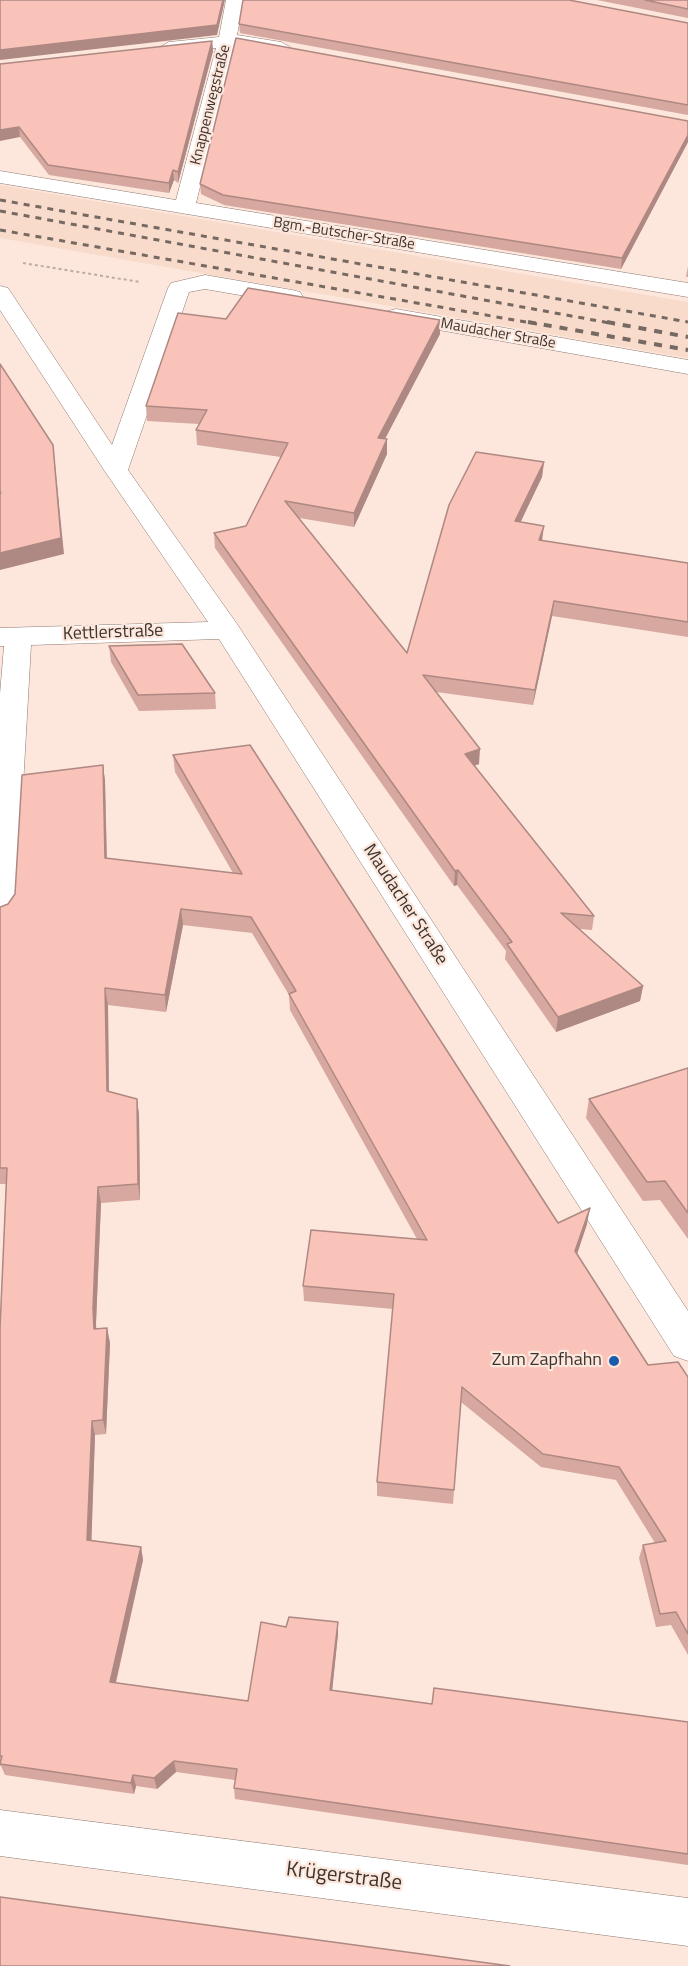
<!DOCTYPE html>
<meta charset="utf-8">
<style>
body{margin:0}
canvas{display:block;background:#fde6db}
</style>
<canvas width="688" height="1966"></canvas>
<script>
const ctx = document.querySelector('canvas').getContext('2d');
ctx.lineJoin = 'round';
function paint(path, color) { ctx.fillStyle = color; ctx.fill(path, 'evenodd'); }
const toPath = rows => new Path2D(rows.map(r => 'M' + r).join(''));
function strokePath(path, color, width, dash) { ctx.strokeStyle = color; ctx.lineWidth = width; ctx.lineCap = dash ? 'butt' : 'round'; ctx.setLineDash(dash || []); ctx.stroke(path); }
function drawText(font, color, halo, rows, align = 'center') {
  ctx.font = font + ' "Titillium Web",sans-serif'; ctx.lineWidth = 4.5; ctx.setLineDash([]); ctx.textBaseline = 'middle'; ctx.strokeStyle = halo; ctx.fillStyle = color; for (const [text, x, y, turn = 0] of rows) {
    ctx.save(); ctx.translate(x, y); ctx.rotate((+turn || 0) * Math.PI / 180); ctx.textAlign = isNaN(turn) ? turn : align; if (halo) ctx.strokeText(text, 0, 0); ctx.fillText(text, 0, 0); ctx.restore();
  }
}
const built = toPath([
 [0,185,688,302,688,358,0,238]
]);
const path = toPath([
 [23,263,140,282]
]);
const street = toPath([
 [226,0,244,0,237,35,281,42,290,47,281,52,235,46,196,203,688,283,688,297,0,183,0,171,176,200,216,48,169,52,160,47,169,42,219,37,226,0],
 [205,275,292,290,300,292,303,297,300,302,292,304,205,289,189,292,128,470,237,624,688,1311,688,1361,674,1356,219,639,31,645,16,910,11,918,0,922,0,694,4,646,0,646,0,628,208,622,104,470,0,310,0,286,8,288,112,445,168,288,171,283,205,275],
 [396,309,688,360,688,374,388,321,385,316,388,311,396,309],
 [0,1810,688,1898,688,1946,0,1856,0,1810]
]);
const railFar1 = toPath([
 [0,200,688,322],
 [0,211,615,324],
 [0,230,537,324]
]);
const rail = toPath([
 [528,322,688,350],
 [607,322,688,337]
]);
const wall = toPath([
 [597,0,688,0,688,18],
 [688,23,688,115,240,33,239,24],
 [212,41,213,51,178,183,174,180,169,193,49,175,20,137,0,64],
 [688,121,688,142,621,269,224,205,201,194,200,184],
 [688,266,688,277,686,277],
 [226,319,440,320,440,334,385,439,387,454,354,527,299,518,407,653,544,462,542,477,520,522,542,541,688,563,688,637,552,616,533,705,436,692,479,764,474,766,594,916,592,930,580,929,643,986,640,1001,556,1032,505,959,506,951,457,885,454,886,215,548,214,533,246,526,281,457,197,445,196,430,199,424,147,421,146,406],
 [109,646,215,693,216,709,139,711,111,662],
 [173,755,558,1223,587,1224,577,1254,648,1365,688,1377,688,1655,671,1625,656,1627,639,1558,643,1545,655,1543,616,1480,541,1467,461,1402,453,1504,377,1496,377,1482,393,1309,304,1301,303,1286,417,1239,290,1010,289,995,252,933,183,925,166,1012,108,1005,109,1092,137,1099,139,1115,140,1200,101,1203,96,1323,96,1329,107,1328,110,1343,106,1434,95,1435,91,1541,141,1547,143,1560,116,1683,248,1701,286,1627,338,1622,338,1634,332,1690,432,1704,688,1722,688,1865,235,1799,234,1788,235,1780,176,1772,157,1789,136,1786,134,1794,5,1775,1,1766,0,1766,0,1328,6,1184,0,1184,0,907,8,904,103,765,105,781,107,858,233,873,175,772],
 [688,1068,688,1239,660,1200,643,1201,586,1118,589,1099]
]);
const shadedWall = toPath([
 [223,0,225,0,217,35,0,60,0,50],
 [212,41,213,51,178,183,178,172],
 [19,127,20,137,0,141,0,130],
 [688,135,688,142,621,269,622,258],
 [173,170,174,180,169,193,169,183],
 [440,320,440,334,378,452,378,438],
 [387,439,387,454,354,527,354,513],
 [53,445,64,554,0,570,0,553],
 [544,462,542,477,514,536,515,521],
 [544,526,542,541,539,540],
 [554,601,552,616,533,705,535,690],
 [480,749,479,764,464,769,465,754],
 [103,765,105,781,107,875,105,858],
 [458,870,457,885,454,886,455,871],
 [181,909,183,925,166,1012,165,995],
 [643,986,640,1001,556,1032,558,1017],
 [105,988,108,1005,109,1107,107,1091],
 [137,1099,139,1115,140,1200,138,1184],
 [98,1187,101,1203,96,1323,97,1344,94,1329,93,1308],
 [590,1208,587,1224,573,1266,575,1251],
 [107,1328,110,1343,106,1434,103,1420],
 [92,1421,95,1435,91,1554,87,1540],
 [141,1547,143,1560,113,1694,110,1682],
 [338,1622,338,1634,331,1702,330,1690],
 [174,1761,176,1772,157,1789,154,1778],
 [133,1775,136,1786,134,1794,131,1783]
]);
const building = toPath([
 [0,0,223,0,217,25,0,50,0,0],
 [243,0,569,0,688,23,688,105,239,24,243,0],
 [645,0,688,0,688,9,645,0],
 [236,38,688,121,688,135,622,258,223,195,200,184,236,38],
 [212,41,178,172,173,170,169,183,48,165,19,127,0,130,0,64,212,41],
 [248,288,440,320,378,438,387,439,354,513,285,501,407,653,449,505,476,452,544,462,515,521,544,526,539,540,688,563,688,622,554,601,535,690,423,675,480,749,465,754,594,916,561,913,643,986,558,1017,507,944,512,942,458,870,455,871,214,533,246,526,288,443,196,430,207,410,146,406,178,313,226,319,248,288],
 [0,364,53,445,61,538,0,553,0,493,1,493,0,491,0,364],
 [182,644,215,693,138,695,109,646,182,644],
 [250,745,558,1223,590,1208,575,1251,648,1365,678,1362,688,1377,688,1634,676,1612,660,1614,643,1545,666,1541,619,1467,543,1454,462,1387,454,1490,377,1482,394,1294,303,1286,311,1230,427,1240,289,994,296,991,251,917,181,909,165,995,105,988,107,1091,137,1099,138,1184,98,1187,93,1308,94,1329,107,1328,103,1420,92,1421,87,1540,141,1547,110,1682,248,1701,261,1622,286,1627,289,1617,338,1622,330,1690,432,1704,434,1688,688,1722,688,1854,234,1788,237,1769,174,1761,154,1778,133,1775,131,1783,0,1764,2,1756,0,1756,0,1328,7,1168,0,1168,0,907,8,904,15,894,22,775,103,765,105,858,242,874,173,755,250,745],
 [688,1068,688,1213,665,1181,647,1182,589,1099,688,1068],
 [0,1897,510,1966,0,1966,0,1897]
]);
const markers = [
 [614,1361,6,"#1b5bac"]
];
const farStreetnames = [
 ["Knappenwegstraße",211,105,-76],
 ["Bgm.-Butscher-Straße",344,234,9],
 ["Maudacher Straße",498,334,10]
];
const streetNames = [
 ["Kettlerstraße",113,633,-2],
 ["Maudacher Straße",405,905,57]
];
const poiNames = [
 ["Zum Zapfhahn",602,1361]
];
const nearStreetnames = [
 ["Krügerstraße",344,1877,7]
];
paint(built, '#f9dbcb');
strokePath(street, '#8e7a70', 1);
strokePath(path, '#beaca3', 2, [3, 3]);
paint(street, '#fff');
strokePath(railFar1, '#756962', 3, [6, 6]);
strokePath(rail, '#756962', 4, [8, 8]);
paint(wall, '#d6a89f');
paint(shadedWall, '#ae8882');
paint(building, '#f9c3b9');
strokePath(building, '#ae8882', 1.5);
for (const [x, y, r, color] of markers) { const dot = new Path2D(); dot.arc(x, y, r, 0, 2 * Math.PI); ctx.fillStyle = color; ctx.fill(dot); strokePath(dot, '#fde6db', 2); }
drawText('15px', '#3c342f', '#fde6db', farStreetnames);
drawText('18px', '#3c342f', '#fde6db', streetNames);
drawText('18px', '#3c342f', '#fde6db', poiNames, 'right');
drawText('21px', '#3c342f', '#fde6db', nearStreetnames);
</script>
